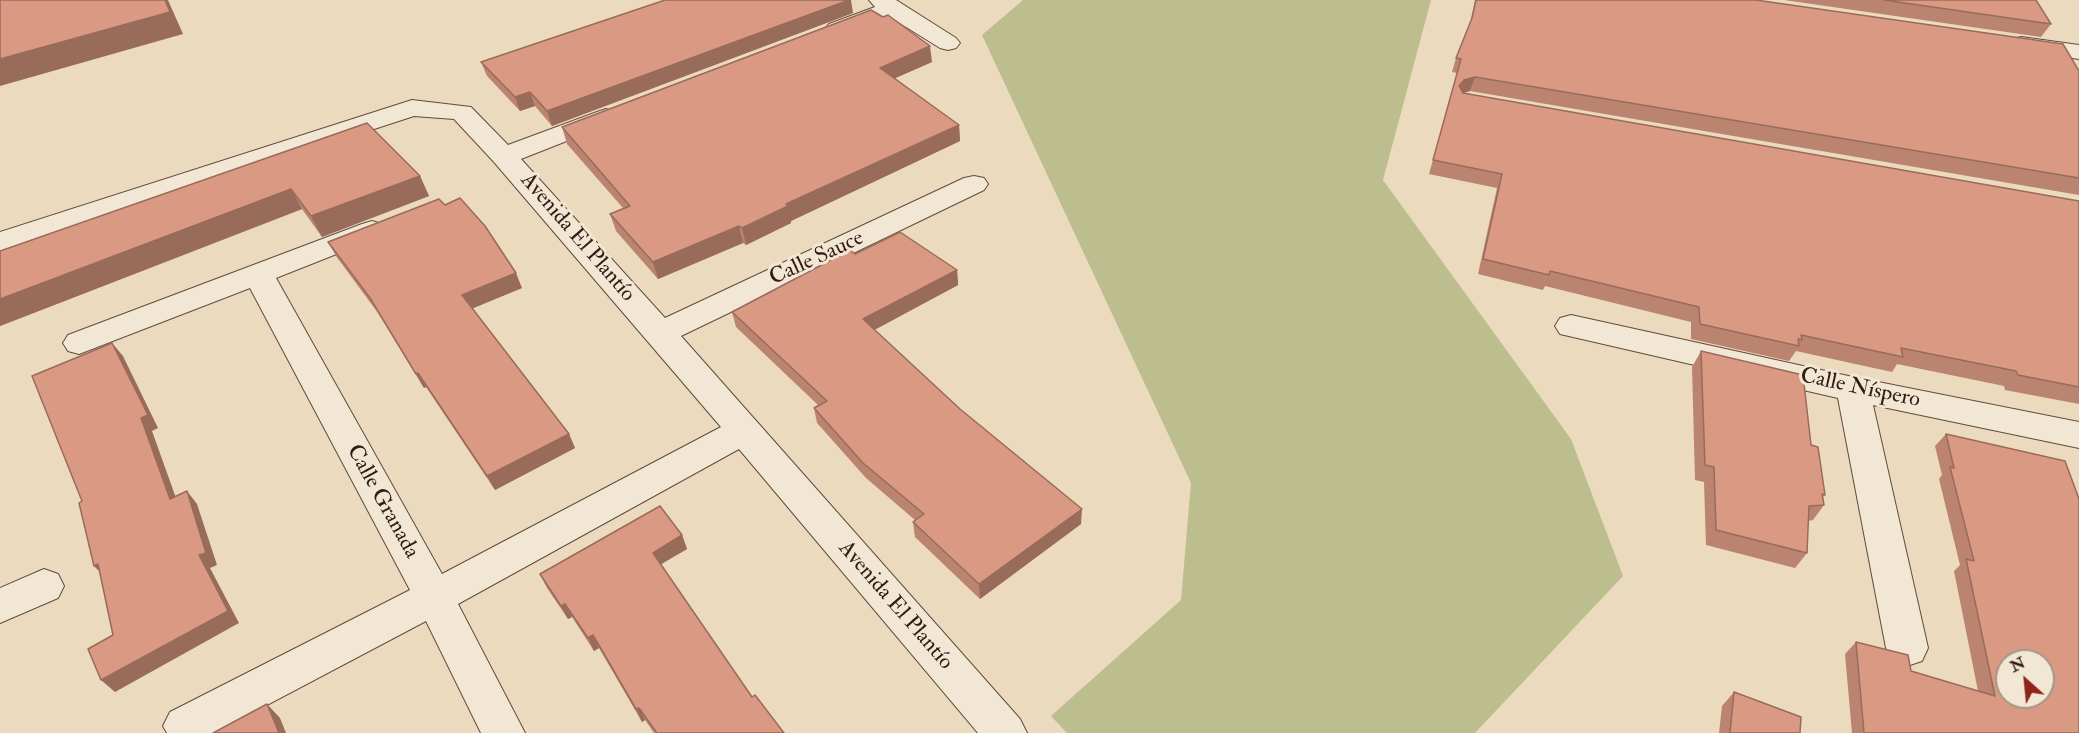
<!DOCTYPE html>
<meta charset="utf-8">
<style>
body{margin:0}
#map{position:relative;width:2079px;height:733px;overflow:hidden;background:#ebdabe;font-family:"IM FELL Double Pica",serif}
canvas{display:block}
.north{position:absolute;left:1995px;top:649px;width:60px;height:60px;box-sizing:border-box;background:#f2e7d5;border:2px solid #a59587;border-radius:50%;rotate:333deg;font-size:16px;font-weight:700;line-height:24px;text-align:center;color:#321b11}
.north::after{content:'';display:block;margin:auto;width:21px;height:27px;background:#8f2418;clip-path:polygon(50% 0,100% 100%,50% 72%,0 100%)}
</style>
<div id="map">
<canvas width="2079" height="733"></canvas>
<div class="north">N</div>
</div>
<script>
const ctx = document.querySelector('canvas').getContext('2d');
ctx.lineJoin = 'round';
function paint(path, color) { ctx.fillStyle = color; ctx.fill(path, 'evenodd'); }
const toPath = rows => new Path2D(rows.map(r => 'M' + r).join(''));
function strokePath(path, color, width, dash) { ctx.strokeStyle = color; ctx.lineWidth = width; ctx.lineCap = dash ? 'butt' : 'round'; ctx.setLineDash(dash || []); ctx.stroke(path); }
function drawText(font, color, halo, rows, align = 'center') {
  ctx.font = font + ' "IM FELL Double Pica",serif'; ctx.lineWidth = 6; ctx.setLineDash([]); ctx.textBaseline = 'middle'; ctx.strokeStyle = halo; ctx.fillStyle = color; for (const [text, x, y, turn = 0] of rows) {
    ctx.save(); ctx.translate(x, y); ctx.rotate((+turn || 0) * Math.PI / 180); ctx.textAlign = isNaN(turn) ? turn : align; if (halo) ctx.strokeText(text, 0, 0); ctx.fillText(text, 0, 0); ctx.restore();
  }
}
const green = toPath([
 [1023,0,1431,0,1383,180,1571,439,1623,576,1475,733,1067,733,1051,716,1181,600,1191,483,982,35]
]);
const minor = toPath([
 [869,0,896,0,956,38,960,43,956,48,948,50,940,48,890,17,845,34,837,36,829,34,825,29,829,24,875,7,869,0],
 [2021,37,2079,45,2079,59,2013,49,2009,44,2013,39,2021,37],
 [412,100,471,107,508,145,597,112,606,109,615,112,619,117,615,122,521,159,665,318,964,178,974,176,984,178,988,184,984,190,681,336,1020,719,1027,733,978,733,739,449,458,604,525,733,481,733,426,621,214,733,167,733,163,726,170,712,410,590,250,288,79,354,68,351,63,343,68,335,362,224,372,221,382,224,387,230,382,236,276,278,442,574,721,427,494,162,454,119,414,116,0,251,0,232,412,100],
 [1571,315,1853,377,2079,422,2079,448,1873,405,1928,648,1922,661,1907,666,1892,661,1886,648,1838,398,1560,334,1555,326,1560,318,1571,315],
 [44,569,58,574,64,586,58,598,0,623,0,588,44,569]
]);
const wall = toPath([
 [1475,0,1756,0,2079,71,2079,195,1470,91,1463,93,2079,201,2079,404,2005,390,2004,386,1897,364,1892,372,1796,351,1789,361,1691,339,1691,322,1545,286,1543,290,1478,274,1497,188,1429,174,1457,73,1452,72,1456,58,1470,24],
 [1784,0,2036,0,2051,24,2041,37],
 [853,13,552,126,535,106,520,111,487,76,481,62],
 [932,62,895,78,959,125,960,141,791,221,791,223,746,245,743,243,658,279,616,231,610,214,623,208,567,144,562,127],
 [367,123,420,176,429,196,322,237,302,209,0,326,0,251],
 [328,242,522,288,472,308,569,434,575,448,495,490,426,387,424,388,378,313,336,256],
 [855,254,957,270,958,285,874,330,1081,524,980,599,915,537,913,522,915,520,866,478,817,423,814,408,818,405,736,327,732,312],
 [1701,351,1811,445,1825,495,1823,497,1824,505,1813,520,1808,521,1807,553,1795,568,1706,545,1704,482,1695,480,1692,367],
 [1946,434,2079,733,1852,733,1845,654,1856,642,1911,671,1978,691,1954,571,1960,565,1939,479,1942,475,1935,446],
 [682,535,687,549,661,564,752,697,784,733,654,733,645,720,642,722,599,648,594,651,572,617,568,619,547,588,540,574],
 [1734,692,1800,733,1719,733,1722,706]
]);
const shadedWall = toPath([
 [165,0,168,0,183,34,0,86,0,59],
 [849,0,851,0,853,13,552,126,547,111],
 [930,46,932,62,882,84,880,68],
 [1475,77,1470,91,1460,94,1459,86,1464,80],
 [530,92,535,106,520,111,515,97],
 [959,125,960,141,791,221,791,223,746,245,742,228,786,204],
 [420,176,429,196,322,237,311,216],
 [291,189,302,209,0,326,0,299],
 [739,226,743,243,658,279,653,262],
 [957,270,958,285,865,335,863,319],
 [516,273,522,288,469,310,462,295],
 [112,343,123,356,158,428,152,431,181,512,170,499],
 [418,373,426,387,424,388,416,374],
 [569,434,575,448,495,490,487,476],
 [187,491,197,504,217,565,210,568,239,623,115,692,101,680],
 [1082,509,1081,524,980,599,979,584],
 [682,535,687,549,658,566,653,553],
 [98,564,107,579,94,566],
 [565,604,572,617,568,619,561,606],
 [593,635,599,648,594,651,588,638],
 [267,704,280,718,286,733,279,733],
 [639,708,645,720,642,722,636,709]
]);
const building = toPath([
 [0,0,165,0,170,12,0,59,0,0],
 [665,0,849,0,547,111,530,92,515,97,481,62,665,0],
 [1476,0,1756,0,2063,44,2079,71,2079,178,1475,77,1464,80,1459,86,1463,93,2079,201,2079,387,2018,375,2016,371,1901,348,1903,357,1801,335,1802,340,1798,339,1799,346,1700,324,1699,307,1550,271,1549,275,1483,259,1502,174,1433,160,1461,59,1456,58,1472,18,1476,0],
 [1884,0,2036,0,2051,24,1884,0],
 [871,10,883,17,888,15,930,46,880,68,959,125,786,204,788,206,742,228,739,226,653,262,610,214,630,206,562,127,871,10],
 [367,123,420,176,311,216,291,189,0,299,0,251,367,123],
 [460,198,485,226,516,273,462,295,569,434,487,476,418,373,416,374,370,298,328,242,439,199,445,205,460,198],
 [900,232,957,270,863,319,960,409,1082,509,979,584,913,522,924,514,863,463,814,408,827,401,732,312,850,250,855,254,900,232],
 [112,343,148,415,141,418,170,499,187,491,206,553,199,555,228,611,101,680,88,649,113,635,98,564,94,566,79,503,82,501,32,376,112,343],
 [1701,351,1803,375,1811,445,1818,447,1825,495,1822,494,1824,505,1809,506,1807,553,1716,530,1714,467,1705,465,1701,351],
 [1946,434,2065,461,2079,499,2079,733,1864,733,1856,642,1908,655,1911,671,1995,696,1966,559,1974,561,1950,467,1954,468,1946,434],
 [2007,661,2043,661,2043,697,2007,697,2007,661],
 [660,506,682,535,653,553,752,697,755,695,784,733,657,733,639,708,636,709,593,635,588,638,565,604,561,606,540,574,660,506],
 [1734,692,1801,717,1800,733,1730,733,1734,692],
 [267,704,279,733,213,733,267,704]
]);
const streetNames = [
 ["Avenida El Plantío",577,238,49],
 ["Calle Sauce",817,259,-25],
 ["Calle Níspero",1860,389,12],
 ["Calle Granada",382,502,61],
 ["Avenida El Plantío",895,606,49]
];
paint(green, '#bcbe8e');
strokePath(minor, '#604b3c', 2);
paint(minor, '#f2e7d5');
paint(wall, '#bb8470');
paint(shadedWall, '#996b5b');
paint(building, '#da9982');
strokePath(building, '#996b5b', 1.5);
drawText('22px', '#321b11', '#f2e7d5', streetNames);
</script>
